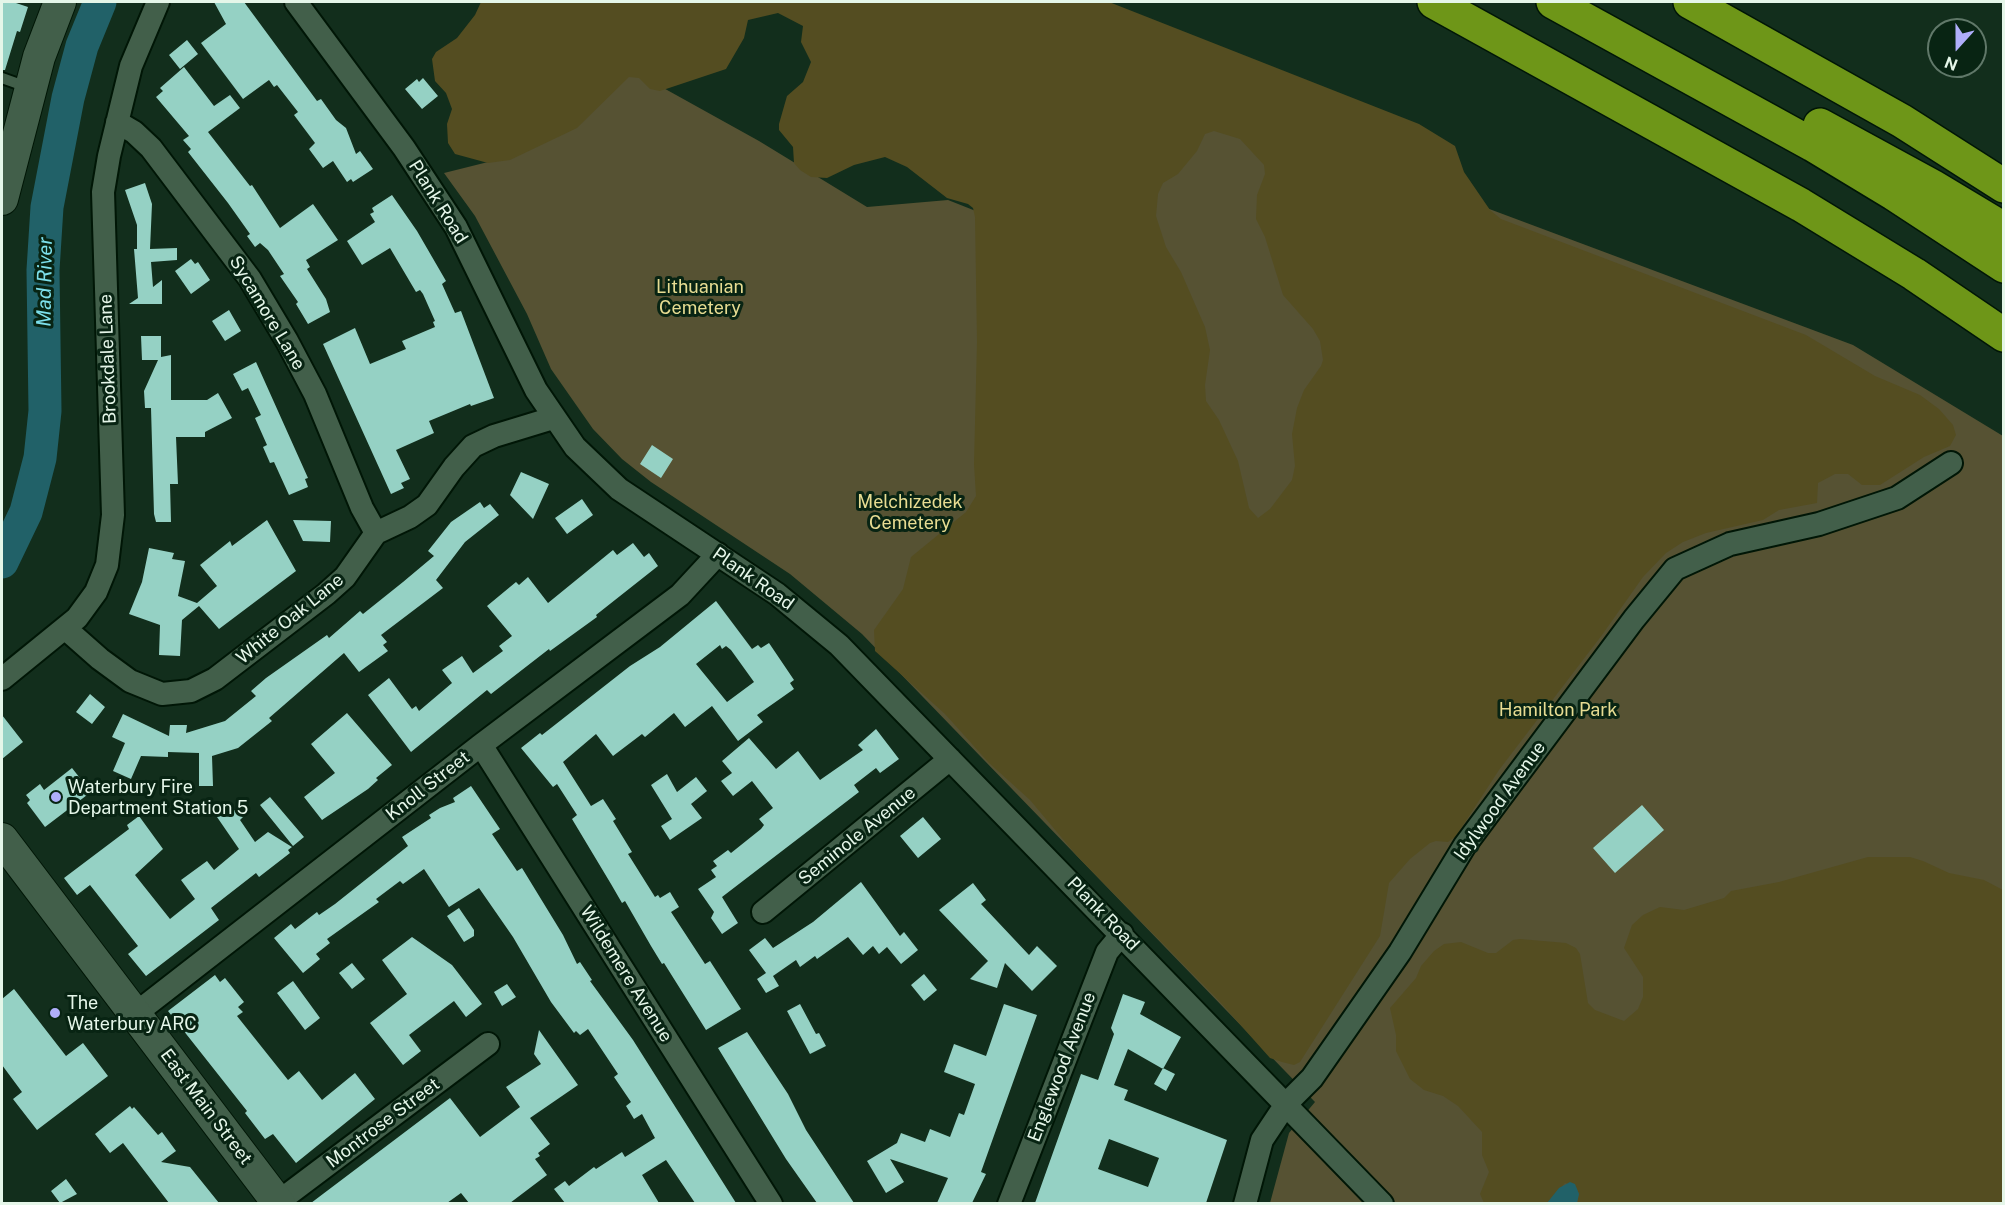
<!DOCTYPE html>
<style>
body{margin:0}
#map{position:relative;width:2005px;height:1205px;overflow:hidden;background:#122e1c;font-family:"Public Sans",sans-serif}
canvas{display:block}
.frame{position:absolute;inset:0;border:3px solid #e5f6e9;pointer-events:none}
.north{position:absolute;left:1927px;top:18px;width:60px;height:60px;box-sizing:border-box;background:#082413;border:2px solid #607869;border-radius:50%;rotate:201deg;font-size:16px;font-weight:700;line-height:24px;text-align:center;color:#e5f6e9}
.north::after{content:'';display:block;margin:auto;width:21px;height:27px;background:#afaefa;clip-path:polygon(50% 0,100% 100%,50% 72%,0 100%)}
</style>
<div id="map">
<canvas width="2005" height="1205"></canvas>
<div class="frame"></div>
<div class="north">N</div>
</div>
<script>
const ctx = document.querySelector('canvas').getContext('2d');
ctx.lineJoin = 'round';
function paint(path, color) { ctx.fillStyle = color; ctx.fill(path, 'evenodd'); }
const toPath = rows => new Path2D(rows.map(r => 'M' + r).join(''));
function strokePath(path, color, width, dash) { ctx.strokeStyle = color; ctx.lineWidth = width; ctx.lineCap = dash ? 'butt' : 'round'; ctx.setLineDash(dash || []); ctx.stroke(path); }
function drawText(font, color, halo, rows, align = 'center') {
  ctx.font = font + ' "Public Sans",sans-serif'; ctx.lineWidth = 6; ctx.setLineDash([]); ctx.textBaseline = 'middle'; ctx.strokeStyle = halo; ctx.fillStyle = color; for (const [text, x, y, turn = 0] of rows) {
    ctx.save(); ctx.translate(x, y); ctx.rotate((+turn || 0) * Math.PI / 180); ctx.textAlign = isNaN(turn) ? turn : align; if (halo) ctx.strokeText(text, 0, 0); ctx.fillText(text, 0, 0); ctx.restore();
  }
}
const green = toPath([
 [1016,32,1853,345,2003,436,2003,1203,1270,1203,1289,1133,1315,1102,862,634,790,574,651,482,622,459,593,429,551,369,527,314,475,216,444,173,512,156,622,65,759,141,867,207,948,200,996,219]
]);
const forest = toPath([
 [481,2,1109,2,1419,124,1455,146,1464,172,1490,210,1501,219,1806,335,1875,376,1920,395,1939,409,1953,425,1956,435,1950,446,1924,457,1880,485,1862,485,1848,474,1835,474,1818,483,1817,503,1779,510,1763,520,1706,533,1683,542,1666,553,1643,577,1602,635,1499,770,1456,836,1448,842,1436,841,1430,843,1410,859,1389,883,1380,936,1300,1062,1294,1065,1282,1062,1270,1058,1220,1002,1077,856,1030,800,989,763,945,714,875,651,874,630,903,589,911,557,966,512,976,496,974,464,977,341,975,217,973,208,968,204,947,198,907,167,885,157,854,165,827,178,811,177,800,170,794,163,793,147,779,130,779,124,787,96,803,82,811,62,801,42,803,26,778,13,748,20,744,38,726,69,660,91,650,89,639,78,629,77,577,128,510,160,488,163,455,154,448,143,447,124,452,109,446,93,435,81,432,59,436,52,457,38,475,15],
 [1214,131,1240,139,1264,165,1265,174,1257,195,1256,219,1265,237,1283,295,1313,329,1320,341,1323,360,1321,366,1304,390,1297,408,1292,434,1295,466,1292,480,1270,509,1258,518,1249,508,1238,461,1219,420,1206,401,1205,385,1210,350,1205,327,1181,272,1166,247,1156,216,1158,194,1163,183,1178,174,1197,151,1205,134],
 [1868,857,1910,857,1923,861,1949,873,1984,880,2003,890,2003,1203,1577,1203,1579,1194,1576,1187,1565,1183,1547,1203,1484,1203,1480,1194,1489,1172,1482,1155,1482,1132,1458,1106,1443,1096,1424,1090,1410,1079,1396,1051,1396,1035,1390,1008,1416,978,1421,966,1434,951,1444,944,1461,942,1488,953,1496,953,1513,940,1520,939,1566,943,1576,948,1580,954,1588,1003,1595,1010,1624,1021,1638,1009,1643,997,1643,977,1624,948,1632,925,1643,915,1660,907,1684,910,1724,898,1731,891,1779,882]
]);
const water = toPath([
 [1570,1182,1575,1184,1579,1194,1577,1203,1547,1203,1559,1188]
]);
const river = toPath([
 [2,562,26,512,40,458,45,411,43,270,47,207,68,98,82,46,100,2]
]);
const building = toPath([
 [2,2,13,2,28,7,20,32,17,31,5,70,2,70],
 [214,2,244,2,317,101,321,99,336,120,346,128,356,154,360,151,373,169,353,182,351,179,347,182,333,161,323,168,309,149,315,143,294,115,298,112,277,85,274,87,269,80,243,99,201,43,226,24],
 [187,40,198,54,180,69,169,55],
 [184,67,214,106,230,95,240,108,208,132,250,186,252,185,280,228,313,204,338,240,306,260,310,267,307,269,326,299,330,312,308,324,296,304,298,302,280,276,284,274,268,250,260,243,255,247,247,236,250,234,228,203,188,152,191,149,183,140,189,136,156,97,163,91,160,88],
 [423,78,438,96,422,109,405,89,417,79,419,82],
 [145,183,152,204,150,249,177,248,177,260,151,262,153,287,162,280,162,304,129,304,138,298,134,249,137,249,137,225,125,190],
 [392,195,417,231,446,281,442,284,455,313,461,311,494,398,471,406,470,404,429,421,434,433,396,450,410,479,401,483,404,488,391,494,323,344,355,328,370,364,406,349,402,341,435,327,433,322,435,321,423,294,420,290,416,292,390,248,362,265,347,241,375,222,370,214,374,212,372,208],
 [191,259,195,264,198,262,210,280,191,294,175,271],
 [229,310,241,331,225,341,212,321],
 [141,336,161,336,161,357,171,355,171,400,207,400,218,393,232,418,205,432,205,437,176,437,178,484,170,484,171,522,156,522,154,514,151,408,145,408,144,391,158,360,142,360],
 [256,362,308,478,305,479,308,487,289,495,274,462,270,463,263,447,267,445,255,418,261,415,248,388,242,391,233,374],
 [652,445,673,459,661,478,640,464],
 [521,472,549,484,533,519,510,495],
 [582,499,593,515,567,534,555,518],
 [480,502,484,508,490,504,499,515,465,542,436,580,443,588,381,635,387,642,383,645,388,651,359,672,344,653,269,718,272,721,238,748,212,756,213,786,199,786,199,753,168,752,168,757,141,756,131,779,113,771,125,743,112,737,123,714,169,736,170,725,187,725,186,733,225,721,256,696,251,691,266,678,327,635,329,638,360,611,363,614,403,582,434,556,428,551,451,522],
 [267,520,296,571,219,629,199,606,182,620,180,656,159,655,160,625,129,614,142,582,149,548,174,553,172,559,185,561,178,596,197,603,217,586,200,565,230,541,232,546],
 [293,520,331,521,330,542,303,541],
 [633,543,644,557,649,553,658,566,596,615,597,617,550,651,549,649,491,694,487,690,411,752,368,695,389,678,412,709,416,706,419,711,452,683,442,670,462,656,473,673,503,651,499,646,512,636,487,606,516,582,519,585,528,577,548,603,613,550,617,555],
 [716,601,752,649,758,645,761,648,769,643,794,680,790,683,794,689,757,715,763,722,738,741,712,706,685,727,674,713,645,737,642,734,613,756,596,734,563,762,591,806,603,799,616,819,613,821,632,852,628,854,655,897,658,895,660,898,670,892,679,907,671,912,705,964,710,961,741,1009,706,1030,664,963,662,964,651,946,625,901,622,903,611,884,572,819,577,815,557,784,553,787,521,748,540,733,542,735,630,666,660,647],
 [720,645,722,649,726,646,731,650,754,682,727,702,696,664],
 [90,694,105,707,92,724,76,712],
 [347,713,392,765,376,778,378,780,368,789,322,820,304,797,335,773,311,744],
 [2,715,23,742,2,759],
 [876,729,899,759,880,773,876,768,854,785,859,792,722,897,738,923,722,934,711,918,714,912,698,889,716,877,711,870,717,866,713,861,728,850,731,853,761,829,764,825,759,819,773,808,752,781,733,796,721,781,732,773,722,761,749,738,776,769,798,751,820,780,863,750,858,745],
 [72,768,91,792,45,827,27,803,30,800,26,795,40,784,44,790],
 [667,774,677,792,696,777,707,791,691,804,702,818,670,840,661,826,672,819,651,785],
 [471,786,500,829,492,834,517,871,522,868,563,935,577,964,580,962,592,980,590,981,633,1040,736,1203,695,1203,666,1160,642,1175,659,1203,565,1203,554,1189,565,1181,569,1186,594,1167,596,1169,622,1152,625,1157,655,1138,642,1114,634,1119,626,1106,631,1102,614,1077,618,1074,588,1029,580,1035,576,1031,574,1033,551,1002,513,937,479,888,449,907,424,869,403,884,400,881,376,899,379,902,327,939,330,943,316,954,320,959,303,973,274,938,291,924,295,929,317,912,319,915,335,904,408,846,402,837,431,818,429,815,440,808,455,802,453,798],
 [270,797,304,837,293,846,260,805],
 [1642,805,1664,830,1615,873,1593,848],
 [231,808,244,816,240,820,255,842,268,832,292,847,288,850,290,853,259,877,256,873,211,908,219,920,146,976,128,954,138,946,90,885,77,895,64,878,129,829,127,825,139,816,163,849,135,875,170,919,195,899,181,880,207,861,214,870,239,849,217,817],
 [923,817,941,839,918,858,900,836],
 [861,882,900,936,904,932,918,950,901,964,887,947,879,954,873,946,863,955,848,937,817,959,815,956,800,967,796,960,773,976,779,986,766,993,757,979,766,973,749,950,765,938,773,948,813,922],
 [973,883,986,900,981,904,1029,955,1037,946,1057,966,1032,991,1005,963,997,988,970,979,988,961,939,910],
 [459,908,474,930,474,936,464,942,447,916],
 [412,937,452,965,482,1004,466,1017,454,1001,409,1035,421,1051,403,1065,370,1023,407,994,382,960],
 [352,963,365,979,352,989,339,973],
 [924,974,937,990,924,1001,911,985],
 [215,975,220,982,225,978,244,1002,238,1007,243,1012,237,1016,288,1080,299,1071,322,1100,355,1073,375,1099,296,1163,273,1134,265,1139,245,1113,247,1111,168,1011],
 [293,981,320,1018,305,1030,277,993],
 [507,984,516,997,502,1006,494,992],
 [14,989,66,1056,83,1043,108,1076,37,1130,13,1099,22,1092,2,1065,2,999],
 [1123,994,1145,1002,1140,1014,1181,1037,1163,1069,1128,1049,1114,1085,1128,1090,1124,1100,1227,1140,1206,1203,1035,1203,1081,1074,1098,1080,1114,1034,1111,1028],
 [1109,1139,1159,1158,1148,1187,1098,1169],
 [800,1004,816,1034,819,1033,826,1046,810,1054,787,1011],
 [1004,1004,1037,1015,981,1172,986,1174,972,1203,937,1203,948,1178,890,1159,904,1182,886,1193,867,1161,897,1143,901,1133,925,1142,930,1129,950,1137,959,1113,964,1115,975,1084,944,1072,954,1044,986,1056],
 [539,1030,578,1085,530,1118,550,1144,538,1153,540,1156,535,1159,547,1175,510,1203,469,1203,461,1193,447,1203,311,1203,450,1098,480,1137,520,1107,506,1087,541,1064,534,1054],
 [747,1032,788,1094,806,1130,854,1203,817,1203,786,1159,718,1048],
 [1163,1068,1175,1074,1166,1091,1154,1084],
 [130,1106,132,1109,134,1107,158,1135,162,1132,176,1151,161,1162,190,1167,219,1203,169,1203,123,1143,110,1153,95,1134],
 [66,1179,77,1194,60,1203,51,1191]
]);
const service = toPath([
 [2,78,27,87]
]);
const minor = toPath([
 [296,2,404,148,456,227,536,390,575,447,619,489,777,594,839,645,1382,1204],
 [117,122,134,132,151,148,250,279,287,341,315,394,362,508,376,533],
 [66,629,100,659,130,681,162,694,191,691,215,679,326,594,345,577,376,533,410,517,427,505,454,467,473,446,494,436,553,418],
 [2,679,77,618,96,592,107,565,113,515,103,192,109,156,131,66,158,2],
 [481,745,771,1204],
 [763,912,950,759],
 [135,1014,481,745,680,595,718,554],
 [278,1202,488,1044],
 [1009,1204,1107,952,1122,934],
 [1245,1204,1262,1140,1286,1104,1312,1078,1400,952,1465,845,1634,619,1675,569,1730,544,1819,524,1897,498,1951,463]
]);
const secondary = toPath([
 [2,199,39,57,60,2],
 [2,839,279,1204]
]);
const motorway = toPath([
 [1434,2,1801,205,1914,274,2004,335],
 [1553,2,1813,145,1894,194,2004,266],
 [1690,2,1902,121,2004,186],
 [1820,125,1932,186,2004,229]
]);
const markers = [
 [56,797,6,"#afaefa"],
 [55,1013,6,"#afaefa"]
];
const streetNames = [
 ["Plank Road",438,202,58],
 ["Sycamore Lane",267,313,59],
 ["Brookdale Lane",108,359,-92],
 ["Plank Road",753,579,35],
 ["White Oak Lane",290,619,-39],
 ["Knoll Street",428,786,-38],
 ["Idylwood Avenue",1500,801,-54],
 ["Seminole Avenue",857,836,-39],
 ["Plank Road",1103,914,46],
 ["Wildemere Avenue",626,974,58],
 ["Englewood Avenue",1062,1067,-69],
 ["East Main Street",206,1107,53],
 ["Montrose Street",383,1123,-37]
];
const parkNames = [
 ["Lithuanian",700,287],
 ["Cemetery",700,308],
 ["Melchizedek",910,502],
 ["Cemetery",910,523],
 ["Hamilton Park",1558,710]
];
const poiNames = [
 ["Waterbury Fire",68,787],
 ["Department Station 5",68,808],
 ["The",67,1003],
 ["Waterbury ARC",67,1024]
];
const waterNames = [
 ["Mad River",45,282,-89]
];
paint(green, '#565233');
paint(forest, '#544d21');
paint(water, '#216168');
strokePath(river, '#216168', 33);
paint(building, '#95d1c4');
strokePath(service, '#001606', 14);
strokePath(minor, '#001606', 26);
strokePath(secondary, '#001606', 34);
strokePath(motorway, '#001606', 36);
strokePath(service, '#425f4a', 10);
strokePath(minor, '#425f4a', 22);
strokePath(secondary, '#425f4a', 32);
strokePath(motorway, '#6e9618', 33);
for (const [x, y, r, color] of markers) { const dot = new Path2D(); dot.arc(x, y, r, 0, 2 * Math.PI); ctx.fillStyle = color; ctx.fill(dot); strokePath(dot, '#082413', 2); }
drawText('18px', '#e5f6e9', '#082413', streetNames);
drawText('18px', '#e7dc92', '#082413', parkNames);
drawText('18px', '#e5f6e9', '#082413', poiNames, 'left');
drawText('italic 20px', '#7de0ec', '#082413', waterNames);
</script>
